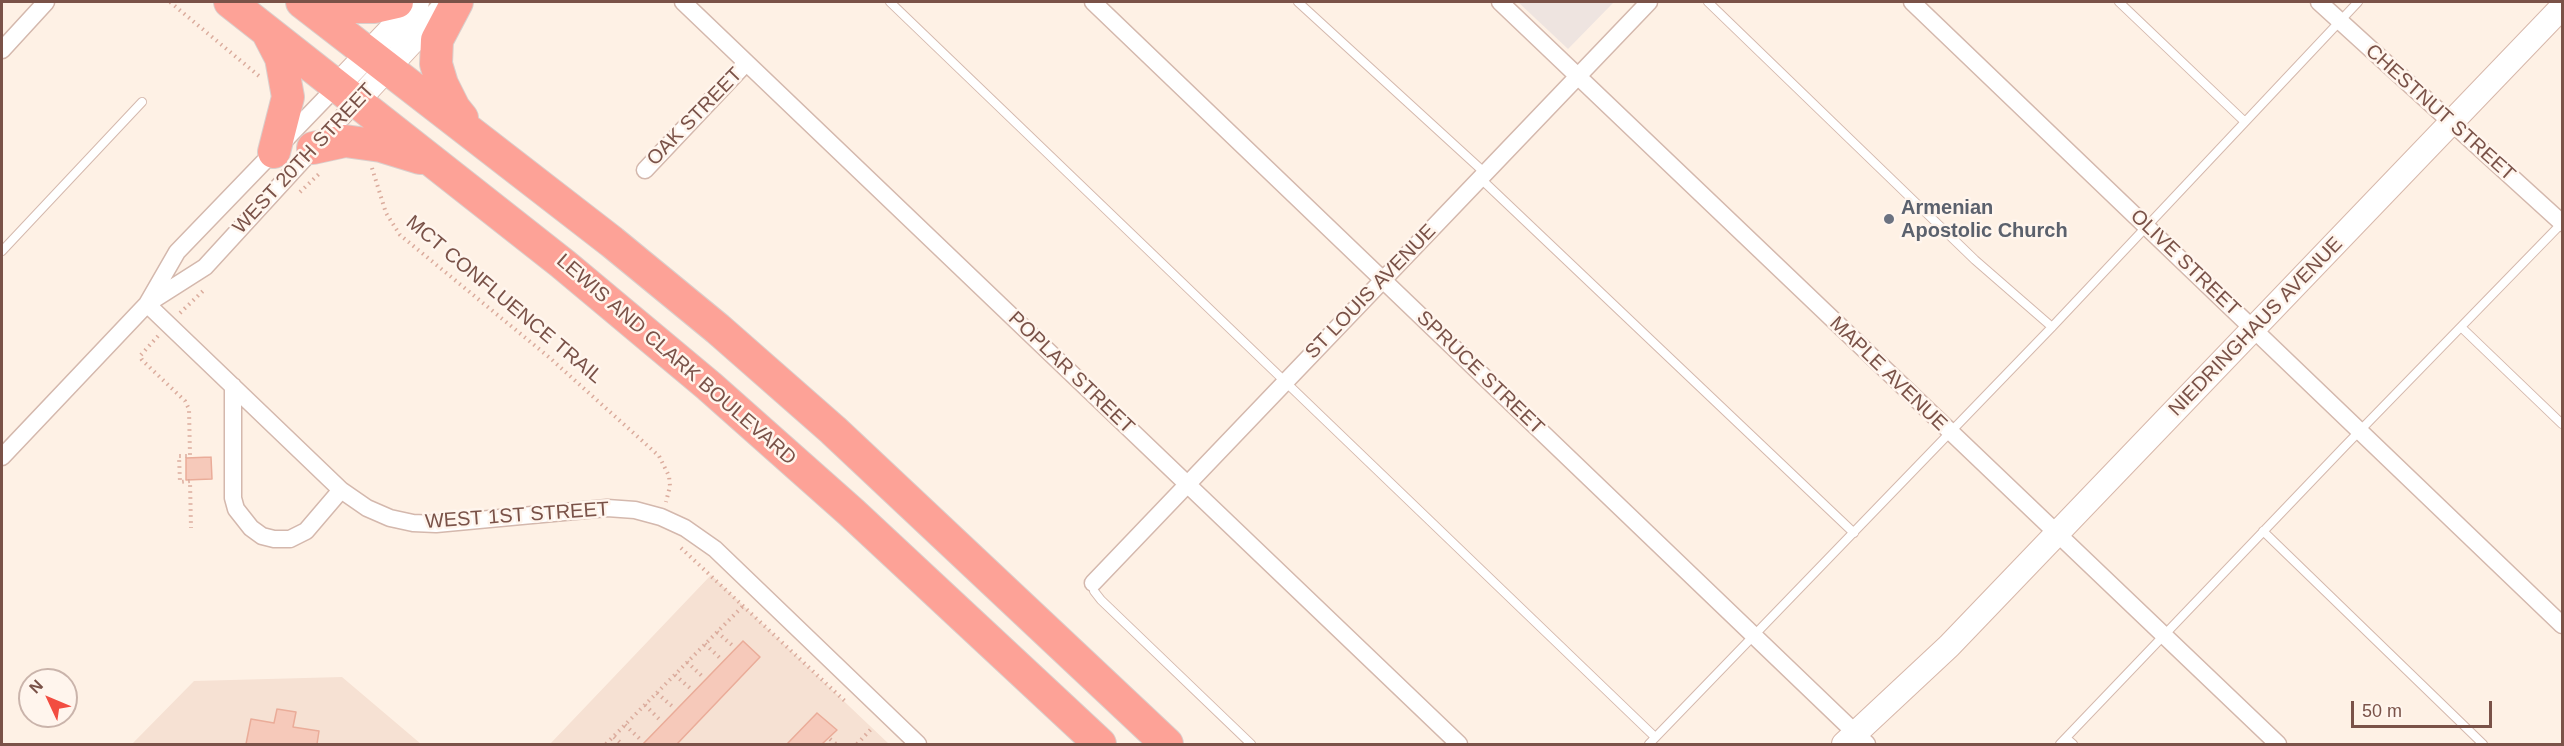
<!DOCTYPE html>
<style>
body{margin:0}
#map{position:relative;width:2564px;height:746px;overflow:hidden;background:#fef1e5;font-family:Helvetica,sans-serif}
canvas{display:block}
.frame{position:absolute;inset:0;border:3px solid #7a5248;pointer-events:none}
.north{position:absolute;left:18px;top:668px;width:60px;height:60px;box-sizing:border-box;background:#fff5ed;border:2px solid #cab4ab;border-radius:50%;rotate:314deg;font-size:16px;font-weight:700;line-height:24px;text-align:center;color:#7a5248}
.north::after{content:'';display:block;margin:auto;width:21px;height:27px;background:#f24d41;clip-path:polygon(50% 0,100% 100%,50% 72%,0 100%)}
.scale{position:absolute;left:2351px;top:701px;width:141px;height:27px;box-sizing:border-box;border:3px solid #7a5248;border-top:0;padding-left:8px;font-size:18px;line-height:21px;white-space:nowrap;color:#7a5248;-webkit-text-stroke:4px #fff5ed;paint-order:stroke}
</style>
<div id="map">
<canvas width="2564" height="746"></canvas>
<div class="frame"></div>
<div class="north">N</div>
<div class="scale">50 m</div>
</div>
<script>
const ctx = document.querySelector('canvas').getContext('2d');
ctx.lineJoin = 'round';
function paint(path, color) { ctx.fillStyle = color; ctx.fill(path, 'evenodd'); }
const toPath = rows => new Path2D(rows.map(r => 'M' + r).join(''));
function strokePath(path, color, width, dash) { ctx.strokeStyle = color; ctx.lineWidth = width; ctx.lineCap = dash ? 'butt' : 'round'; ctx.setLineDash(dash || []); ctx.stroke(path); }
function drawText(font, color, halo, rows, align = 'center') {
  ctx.font = font + ' Helvetica,sans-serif'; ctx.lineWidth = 5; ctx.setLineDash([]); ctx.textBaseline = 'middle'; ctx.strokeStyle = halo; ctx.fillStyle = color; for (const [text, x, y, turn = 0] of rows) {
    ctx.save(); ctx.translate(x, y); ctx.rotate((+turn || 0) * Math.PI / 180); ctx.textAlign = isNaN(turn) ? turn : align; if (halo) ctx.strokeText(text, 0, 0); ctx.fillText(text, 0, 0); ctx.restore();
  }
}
const residential = toPath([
 [711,575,889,744,550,744],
 [342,677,421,744,132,744,194,681]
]);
const industrial = toPath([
 [1518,2,1614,2,1568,49]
]);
const building = toPath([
 [211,457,212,479,186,480,186,458,211,457],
 [743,641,760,657,677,744,643,744,743,641],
 [277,709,296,712,293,727,319,731,317,744,246,744,251,719,274,723,277,709],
 [817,713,837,730,822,744,787,744,817,713]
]);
const path = toPath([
 [170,2,259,76],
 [372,168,386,213,400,235,550,358,659,456,669,476,670,486,666,502],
 [300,192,321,172],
 [180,313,203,291],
 [158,336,140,356,142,360,185,401,189,409,190,456,179,456,180,482,190,481,191,528],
 [681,548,847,703],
 [717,632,733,646],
 [705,644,721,659],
 [687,662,703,677],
 [675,675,691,689],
 [657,693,673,707],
 [645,705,660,720],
 [625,725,641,740],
 [614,737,622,744],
 [830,739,836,744],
 [606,744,744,605],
 [857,744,873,727]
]);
const lane = toPath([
 [890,2,1655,737],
 [1298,2,1485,173],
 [1708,2,1975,260,2052,327],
 [2119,2,2245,122],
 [1480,178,1854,533],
 [2,251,142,102],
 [2461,327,2562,424],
 [2263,531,2483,744],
 [1093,583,1094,591,1101,600,1251,744],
 [2066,738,2073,744],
 [1649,744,2052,327,2358,2],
 [2060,744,2345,446,2562,223]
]);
const street = toPath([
 [683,2,1459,744],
 [1093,2,1867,744],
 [1500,2,2278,744],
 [1912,2,2562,625],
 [2319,2,2562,223],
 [2,50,46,2],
 [645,170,746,63],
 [150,302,205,267,358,100],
 [147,304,341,490,367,508,390,518,413,523,436,524,607,508,635,510,661,517,685,528,715,549,918,744],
 [233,386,233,498,236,509,251,528,262,536,274,539,290,539,306,531,341,490],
 [2,457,147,304,177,252,338,85],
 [1093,583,1649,2]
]);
const secondary = toPath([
 [338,85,417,2],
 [358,100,448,3],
 [1844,744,1949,646,2562,7]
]);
const highway = toPath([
 [230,2,563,264,709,386,851,512,1100,744],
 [302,2,612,242,718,329,833,430,1167,744],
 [320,2,353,7,375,7,397,2],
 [457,2,437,40,436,64,442,84,454,108,462,118],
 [268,33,281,58,288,97,274,152],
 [313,148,345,141,381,146,420,158]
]);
const markers = [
 [1889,219,6,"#6b7280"]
];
const streetNames = [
 ["CHESTNUT STREET",2440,113,42],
 ["OAK STREET",695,117,-46],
 ["WEST 20TH STREET",304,159,-47],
 ["OLIVE STREET",2185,263,44],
 ["ST LOUIS AVENUE",1371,292,-46],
 ["MCT CONFLUENCE TRAIL",504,300,40],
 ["NIEDRINGHAUS AVENUE",2256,327,-46],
 ["LEWIS AND CLARK BOULEVARD",676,360,41],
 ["POPLAR STREET",1071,373,44],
 ["SPRUCE STREET",1480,373,44],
 ["MAPLE AVENUE",1888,374,44],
 ["WEST 1ST STREET",517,516,-4]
];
const worshipNames = [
 ["Armenian",1901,208],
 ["Apostolic Church",1901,231]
];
paint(residential, '#f6e1d3');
paint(industrial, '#eee4e0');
paint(building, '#f6c9ba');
strokePath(building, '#eaac99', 1.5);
strokePath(lane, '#d4b8ad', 10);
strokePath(street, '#d4b8ad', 19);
strokePath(secondary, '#d7b7aa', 26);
strokePath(highway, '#dacfcc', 34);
strokePath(path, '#dbac9d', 4, [1.5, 4.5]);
strokePath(lane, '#fff', 8);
strokePath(street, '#fff', 16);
strokePath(secondary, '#fff', 24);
strokePath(highway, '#fda297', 32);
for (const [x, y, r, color] of markers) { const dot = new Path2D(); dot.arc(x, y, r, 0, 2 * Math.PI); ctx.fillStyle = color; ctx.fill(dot); strokePath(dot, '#fff5ed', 2); }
drawText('20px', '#7a5248', '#fff5ed', streetNames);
drawText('bold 20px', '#5b616d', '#fff5ed', worshipNames, 'left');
</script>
